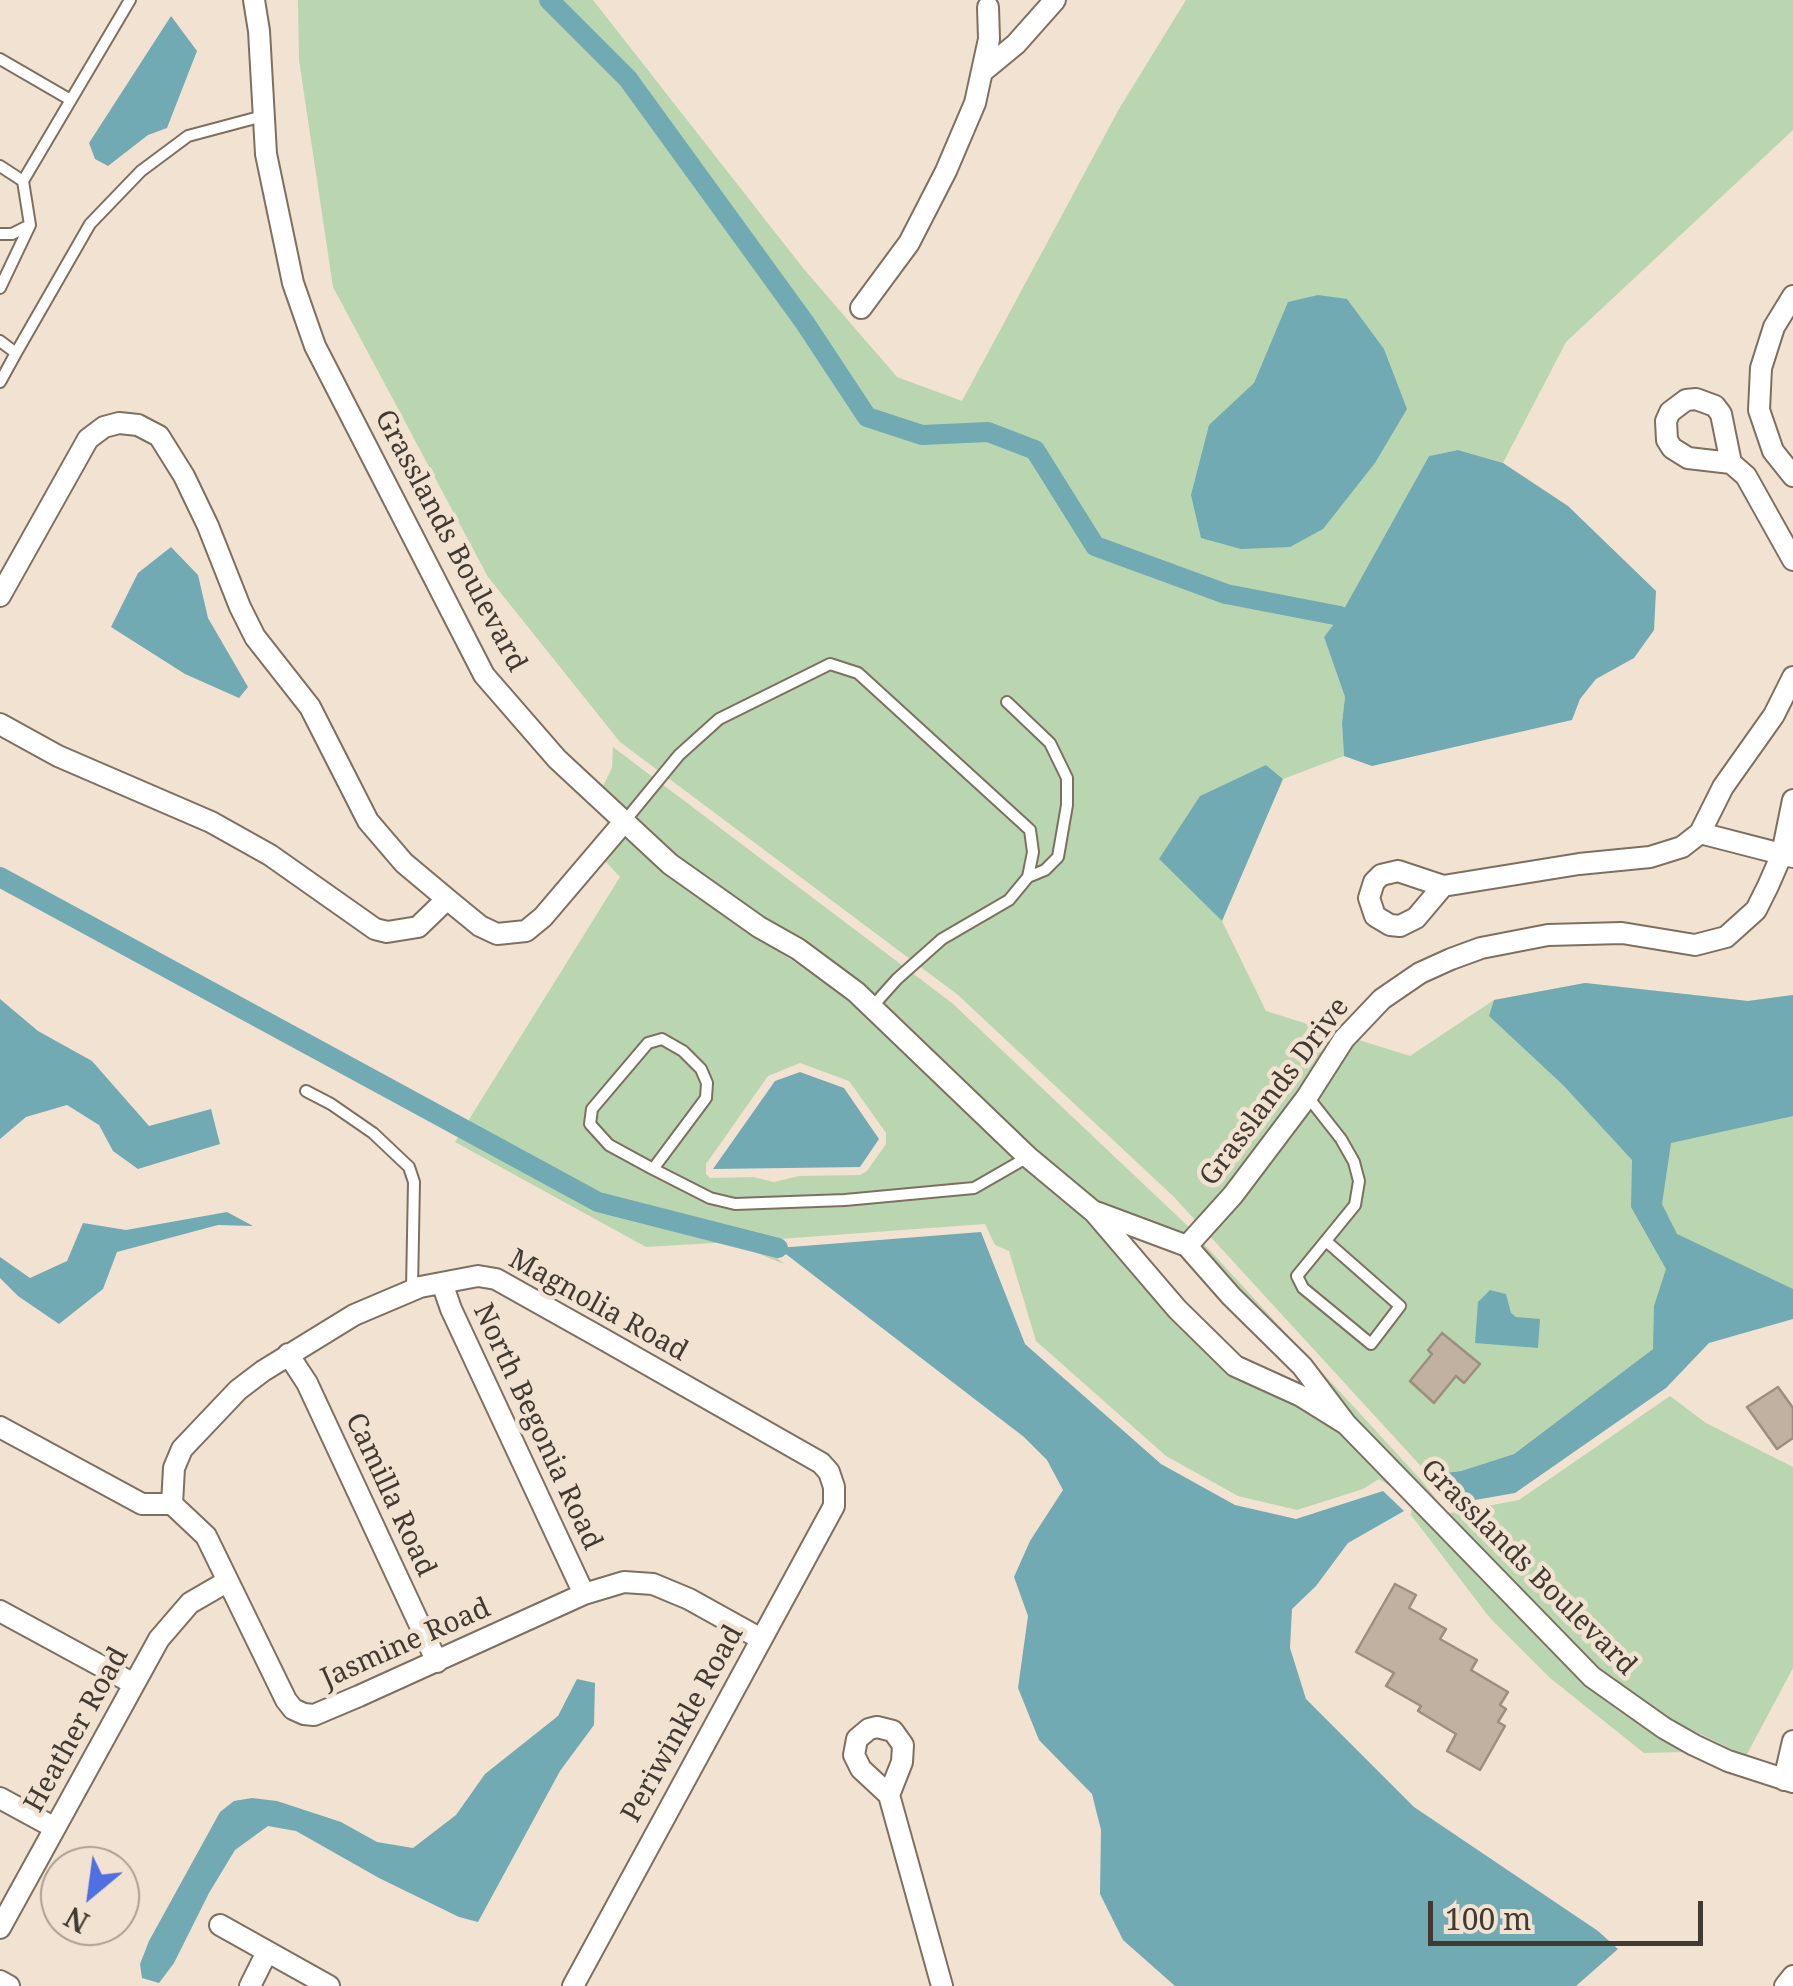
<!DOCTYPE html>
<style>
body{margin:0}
#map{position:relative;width:1793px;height:1986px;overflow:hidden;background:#f2e2d1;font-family:"Noto Serif",serif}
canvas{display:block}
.north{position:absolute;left:40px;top:1846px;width:100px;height:100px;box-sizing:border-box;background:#f2e2d1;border:2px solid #ab9f92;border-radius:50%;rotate:209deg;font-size:28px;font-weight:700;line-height:40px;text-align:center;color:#403a33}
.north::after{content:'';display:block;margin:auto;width:35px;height:45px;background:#506fe3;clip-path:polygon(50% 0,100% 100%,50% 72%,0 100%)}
.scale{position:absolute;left:1428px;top:1901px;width:275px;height:45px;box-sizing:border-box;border:5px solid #403a33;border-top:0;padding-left:12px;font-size:30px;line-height:35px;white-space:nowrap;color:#403a33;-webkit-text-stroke:8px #f2e2d1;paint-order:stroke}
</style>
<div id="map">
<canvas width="1793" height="1986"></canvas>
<div class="north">N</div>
<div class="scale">100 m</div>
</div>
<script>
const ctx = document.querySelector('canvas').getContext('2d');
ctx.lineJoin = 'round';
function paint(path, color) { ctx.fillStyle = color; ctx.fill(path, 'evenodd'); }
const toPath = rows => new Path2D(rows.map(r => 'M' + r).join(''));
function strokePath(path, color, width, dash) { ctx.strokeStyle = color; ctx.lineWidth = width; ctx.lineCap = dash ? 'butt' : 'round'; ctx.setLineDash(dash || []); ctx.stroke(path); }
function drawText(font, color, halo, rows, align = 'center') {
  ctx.font = font + ' "Noto Serif",serif'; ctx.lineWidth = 9; ctx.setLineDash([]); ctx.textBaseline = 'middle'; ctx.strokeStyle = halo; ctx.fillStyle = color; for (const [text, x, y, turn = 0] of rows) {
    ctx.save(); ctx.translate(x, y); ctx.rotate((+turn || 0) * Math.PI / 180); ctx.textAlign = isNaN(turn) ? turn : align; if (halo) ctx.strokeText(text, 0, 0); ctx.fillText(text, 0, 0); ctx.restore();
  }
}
const green = toPath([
 [298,0,593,0,803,268,897,377,962,401,1119,109,1186,0,1793,0,1793,130,1566,342,1503,463,1458,450,1429,456,1340,616,1324,637,1345,697,1342,723,1344,756,1283,779,1266,765,1159,859,1222,921,1266,1011,1410,1056,1494,1000,1585,983,1748,1001,1793,995,1793,1298,1653,1349,1514,1454,1461,1471,1429,1475,1174,1197,958,995,620,742,488,577,333,287,299,60],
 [613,747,952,1003,1191,1229,1185,1234,1100,1203,1035,1148,862,983,804,940,765,918,677,856,602,788,612,768],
 [624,837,664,873,850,1000,1022,1165,1088,1221,1169,1316,1228,1374,1296,1405,1340,1433,1396,1490,1379,1479,1363,1489,1297,1510,1238,1496,1166,1456,1036,1341,1009,1251,995,1245,985,1224,779,1239,772,1244,771,1252,784,1264,730,1242,646,1247,455,1142,620,877,604,860],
 [800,1063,849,1081,886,1133,886,1144,867,1171,860,1175,799,1176,774,1182,753,1177,710,1178,706,1174,706,1164,768,1076],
 [1203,1243,1422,1481,1446,1511,1450,1513,1519,1500,1670,1396,1706,1423,1793,1467,1793,1668,1746,1756,1669,1719,1599,1669,1359,1422,1309,1359,1238,1289,1201,1246],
 [1412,1507,1585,1685,1619,1711,1685,1752,1644,1753,1550,1678,1490,1618,1411,1515]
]);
const water = toPath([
 [171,16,197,51,167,128,148,135,108,166,95,159,89,143],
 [1318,295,1347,299,1384,349,1407,409,1375,463,1323,529,1290,547,1241,549,1201,538,1191,495,1209,425,1254,383,1288,302],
 [1458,450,1503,463,1568,506,1656,591,1654,630,1634,658,1596,679,1580,699,1572,720,1372,766,1344,756,1342,723,1345,697,1324,637,1340,616,1429,456],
 [171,547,198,575,208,618,248,687,239,698,185,674,111,627,138,573],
 [1266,765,1283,779,1222,921,1159,859,1200,796],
 [1585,983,1748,1001,1793,995,1793,1116,1671,1143,1662,1204,1677,1234,1793,1289,1793,1319,1709,1343,1666,1388,1515,1493,1452,1504,1429,1475,1461,1471,1514,1454,1653,1349,1654,1306,1666,1269,1631,1207,1632,1160,1563,1085,1489,1016,1494,1000],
 [0,999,38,1031,92,1061,149,1126,211,1109,220,1144,138,1169,113,1151,99,1125,67,1105,26,1117,0,1139],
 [800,1072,844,1088,879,1139,860,1167,713,1169,775,1081],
 [227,1212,253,1226,218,1225,117,1252,103,1289,59,1324,18,1296,0,1278,0,1257,30,1278,67,1261,83,1223,126,1230],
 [981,1232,1025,1344,1161,1464,1235,1505,1296,1519,1383,1491,1404,1511,1348,1543,1316,1586,1292,1609,1290,1648,1306,1699,1414,1807,1598,1931,1618,1949,1576,1986,1175,1986,1123,1940,1100,1894,1101,1830,1092,1794,1039,1740,1018,1688,1028,1616,1014,1577,1030,1541,1063,1490,1047,1460,1024,1437,778,1248],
 [1490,1290,1506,1294,1511,1313,1516,1317,1540,1319,1538,1348,1475,1343,1478,1302],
 [577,1679,595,1683,594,1725,560,1771,478,1922,459,1917,379,1878,296,1831,268,1826,235,1850,209,1893,174,1963,159,1983,142,1978,140,1964,149,1941,220,1812,234,1801,252,1798,277,1801,341,1822,377,1842,413,1848,456,1815,485,1774,558,1716]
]);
const canal = toPath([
 [549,0,628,79,805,323,867,417,922,435,988,432,1035,450,1095,546,1226,594,1340,616],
 [0,877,598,1202,778,1248]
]);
const building = toPath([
 [1442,1333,1480,1364,1464,1383,1456,1376,1434,1403,1410,1381,1432,1354,1428,1350,1442,1333],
 [1778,1387,1793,1408,1793,1438,1777,1449,1747,1407,1778,1387],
 [1395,1584,1416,1595,1409,1608,1446,1629,1440,1639,1477,1660,1471,1670,1508,1692,1500,1705,1506,1709,1498,1722,1505,1726,1480,1770,1447,1751,1456,1734,1418,1711,1421,1706,1386,1686,1394,1673,1356,1652,1395,1584]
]);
const lane = toPath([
 [0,59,69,99],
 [0,166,23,181,130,0],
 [0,234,12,234,30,225],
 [0,288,30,225,23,181],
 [0,341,16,353,0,382],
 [16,353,90,224,141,171,188,136,263,116],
 [1007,702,1050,743,1067,778,1067,805,1058,857,1045,870,1028,877],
 [624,822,679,755,719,719,830,664,858,673,1030,830,1033,852,1028,877,1009,900,942,939,897,979,872,1007],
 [306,1091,331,1104,373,1133,409,1167,414,1182,412,1289],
 [1308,1097,1341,1139,1354,1162,1359,1181,1355,1205,1297,1276,1303,1288,1371,1344,1400,1306,1326,1241],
 [653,1169,706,1098,707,1083,701,1069,683,1051,662,1039,648,1043,592,1109,590,1124,609,1145,653,1169,710,1198,735,1204,845,1200,974,1188,1028,1157]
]);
const street = toPath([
 [254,0,259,31,266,154,293,283,315,346,484,675,557,759,670,864,759,927,798,949,856,992,1028,1157,1094,1212,1177,1309,1235,1366,1301,1396,1346,1424],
 [982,72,1016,44,1055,0],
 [1793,296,1774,327,1761,368,1759,410,1773,451,1793,476],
 [861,308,909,243,946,171,975,103,989,39,988,7],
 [1696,399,1715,406,1721,414,1731,463,1688,458,1672,448,1667,440,1666,421,1670,412,1686,400,1696,399],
 [1731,463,1746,476,1793,560],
 [0,596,88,439,104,427,119,423,138,425,159,436,184,476,208,526,240,607,255,637,310,707,368,821,404,863,447,899,418,927,387,932,375,929,270,855,211,822,58,756,0,724],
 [1700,833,1793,857],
 [1398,871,1443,886,1416,918,1400,926,1390,925,1375,916,1369,898,1374,882,1381,875,1398,871],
 [1443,886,1579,864,1650,857,1682,847,1700,833,1723,787,1774,715,1793,677],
 [447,899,480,926,497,934,526,931,543,917,623,823],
 [1096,1212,1187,1246,1231,1296,1302,1366,1346,1424,1592,1677,1664,1728,1694,1745,1728,1761,1793,1782],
 [1187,1246,1233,1195,1307,1097,1344,1039,1382,999,1420,973,1451,959,1481,948,1548,935,1622,933,1695,945,1726,937,1756,910,1768,886,1782,854,1793,800],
 [442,1283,451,1309,584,1594],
 [288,1354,307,1383,437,1662],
 [0,1427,142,1504,172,1504],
 [172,1504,174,1468,182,1449,238,1390,263,1371,354,1315,420,1287,478,1276,496,1279,603,1339,821,1463,829,1472,834,1487,834,1506,573,1986],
 [172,1504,206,1536,286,1700,293,1709,304,1714,314,1715,359,1696,584,1594,624,1582,653,1584,689,1599,761,1639],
 [0,1611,134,1684],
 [877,1727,893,1731,903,1745,902,1762,889,1795,861,1769,854,1755,857,1739,869,1729,877,1727],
 [1784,1780,1793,1741],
 [889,1795,942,1986],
 [0,1798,55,1828],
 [220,1925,329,1986],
 [0,1928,159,1639,190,1603,228,1581],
 [0,1981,9,1986],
 [250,1986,267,1952],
 [1785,1986,1793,1976]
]);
const streetNames = [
 ["Grasslands Boulevard",450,541,62],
 ["Grasslands Drive",1275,1092,-53],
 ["Magnolia Road",598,1306,29],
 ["North Begonia Road",537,1427,65],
 ["Camilla Road",390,1495,65],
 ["Grasslands Boulevard",1528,1568,45],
 ["Jasmine Road",406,1644,-24],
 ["Periwinkle Road",683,1724,-61],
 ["Heather Road",77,1730,-61]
];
paint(green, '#b9d6b0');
paint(water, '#71aab3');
strokePath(canal, '#71aab3', 20);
paint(building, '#c1b1a1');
strokePath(building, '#9d8e7f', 2.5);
strokePath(lane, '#7e7060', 14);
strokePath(street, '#7e7060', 24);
strokePath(lane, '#fff', 10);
strokePath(street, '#fff', 20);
drawText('28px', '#403a33', '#f2e2d1', streetNames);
</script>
